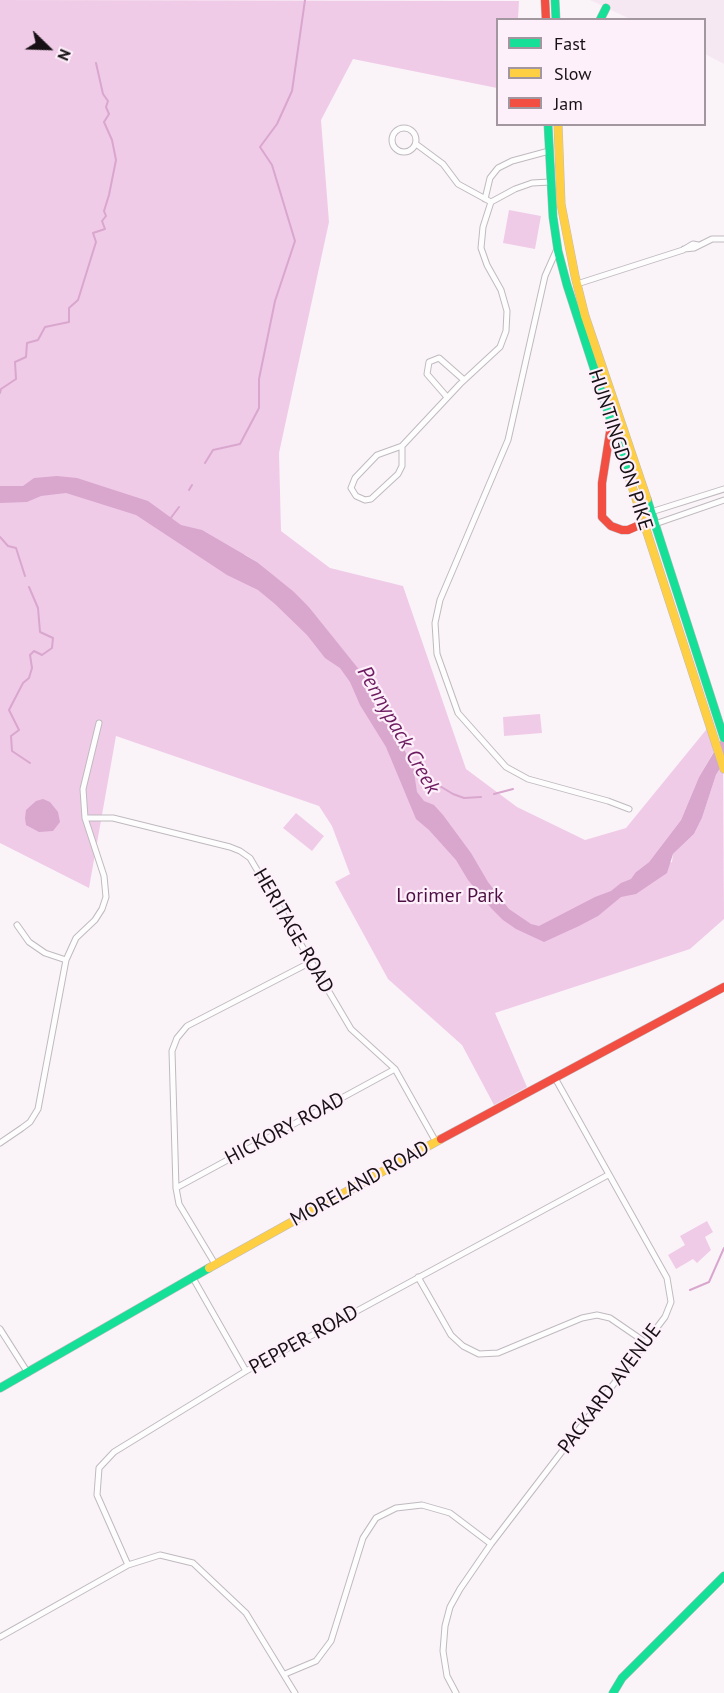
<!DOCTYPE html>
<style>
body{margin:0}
#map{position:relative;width:724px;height:1693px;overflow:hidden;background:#faf4f9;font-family:"PT Sans",sans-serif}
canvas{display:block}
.legend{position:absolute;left:496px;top:18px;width:210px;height:108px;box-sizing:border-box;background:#fef0fa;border:2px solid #a2979e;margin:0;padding:8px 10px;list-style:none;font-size:18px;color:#171115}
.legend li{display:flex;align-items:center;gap:12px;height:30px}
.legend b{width:30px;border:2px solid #a2979e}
.north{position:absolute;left:18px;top:18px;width:60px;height:60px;-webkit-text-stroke:4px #fef0fa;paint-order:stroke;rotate:113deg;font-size:16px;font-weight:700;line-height:24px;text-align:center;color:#171115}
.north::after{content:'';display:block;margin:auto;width:21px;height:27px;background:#171115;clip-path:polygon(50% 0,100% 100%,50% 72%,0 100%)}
</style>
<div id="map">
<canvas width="724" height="1693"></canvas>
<ul class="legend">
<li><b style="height:8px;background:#16e098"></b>Fast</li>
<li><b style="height:8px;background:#ffcf43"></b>Slow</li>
<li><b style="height:8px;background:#f24e42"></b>Jam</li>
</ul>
<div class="north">N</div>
</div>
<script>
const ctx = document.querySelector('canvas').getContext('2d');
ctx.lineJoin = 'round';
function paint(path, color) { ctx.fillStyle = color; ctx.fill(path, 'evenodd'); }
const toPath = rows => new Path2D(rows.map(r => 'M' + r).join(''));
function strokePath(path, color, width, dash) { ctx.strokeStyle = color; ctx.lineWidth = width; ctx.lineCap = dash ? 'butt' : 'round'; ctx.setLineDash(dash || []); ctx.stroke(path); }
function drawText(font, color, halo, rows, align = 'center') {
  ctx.font = font + ' "PT Sans",sans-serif'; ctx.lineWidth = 4.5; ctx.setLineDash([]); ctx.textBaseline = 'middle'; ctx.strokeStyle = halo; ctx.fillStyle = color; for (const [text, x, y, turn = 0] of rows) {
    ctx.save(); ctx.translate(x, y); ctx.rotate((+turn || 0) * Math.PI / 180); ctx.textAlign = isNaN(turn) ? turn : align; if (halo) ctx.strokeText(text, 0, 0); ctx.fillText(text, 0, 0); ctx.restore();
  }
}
const built = toPath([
 [590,0,724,0,724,64,705,54,704,20,630,19]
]);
const green = toPath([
 [0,0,519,1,518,19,498,20,497,88,353,59,321,120,329,222,279,453,281,531,330,568,403,586,466,769,517,807,585,840,626,828,710,725,717,746,699,777,681,820,649,862,636,872,672,862,673,854,694,834,702,818,716,775,723,764,724,919,690,949,495,1013,527,1087,494,1105,462,1045,388,979,335,882,350,874,332,826,319,806,116,736,89,888,0,843],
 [244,554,257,562,309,607,369,683],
 [509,210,541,216,535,249,503,243],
 [540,714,542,733,504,736,503,717],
 [296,813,324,836,312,851,283,828],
 [707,1221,713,1232,705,1237,711,1250,697,1263,693,1259,676,1269,668,1255,685,1245,680,1236]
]);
const water = toPath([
 [57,476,77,478,148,501,181,525,202,530,257,562,294,592,309,607,369,682,375,697,413,766,417,792,424,801,434,805,443,815,471,853,488,882,509,909,531,924,539,926,595,897,611,891,621,883,631,879,636,872,649,862,681,820,699,777,724,735,724,762,716,775,702,818,694,834,673,854,667,873,636,894,621,897,598,916,579,926,544,942,516,929,503,920,491,908,468,880,456,860,429,830,416,819,386,747,360,705,350,682,340,668,325,658,307,635,275,604,258,590,227,575,136,515,66,493,41,496,27,502,0,503,0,486,23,486,34,478],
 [43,799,50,802,58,812,60,822,53,831,39,832,26,825,25,818,26,810,36,801]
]);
const stream = toPath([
 [0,393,1,389,16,379,15,362,26,357,27,343,38,340,45,327,69,322,69,308,78,300,96,242,93,233,105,229,102,221,106,216,104,211,109,195,116,160,112,140,104,122,109,114,106,107,108,101,103,94,96,63],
 [205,463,213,450,240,444,259,408,259,379,275,301,295,241,272,165,260,147,277,124,292,91,305,0],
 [189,490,192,485],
 [170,519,179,507],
 [0,537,8,546,16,548,25,576],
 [29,587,38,608,40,632,53,638,52,648,42,655,34,651,30,655,32,668,29,678,23,683,9,710,19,730,11,736,12,751,30,763],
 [413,770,453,794,464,798,481,797],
 [494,794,513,789],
 [690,1290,709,1282,724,1248]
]);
const street = toPath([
 '392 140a12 12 0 1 1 24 0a12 12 0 1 1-24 0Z',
 [416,144,443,164,458,184,491,202],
 [485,199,490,178,498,168,512,161,549,151],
 [557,249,545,276,508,440,440,600,435,623,437,654,458,713,506,767,528,779,608,801,629,809],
 [684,249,694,248,712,239,724,239],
 [577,284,683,250,693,244,698,245],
 [447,397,427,374,429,362,439,358,464,380],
 [402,446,460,384,500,347,506,331,507,311,501,290,487,265,481,248,483,227,491,202,515,189,532,183,550,182],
 [402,446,402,466,398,474,371,499,365,500,356,496,351,488,355,478,377,455,402,446],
 [724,489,651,512,644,523,655,524,724,500],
 [85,818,113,818,230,847,240,851,250,858,351,1029,395,1069,436,1142],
 [17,925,29,942,45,953,66,960],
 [0,1143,22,1128,30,1122,38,1109,66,960,76,938,95,920,102,909,106,897,104,876,85,818,83,789,99,723],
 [176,1188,395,1069],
 [215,1264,179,1204,176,1188,172,1051,177,1038,187,1026,311,962],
 [418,1277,451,1335,463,1346,479,1354,498,1353,582,1318,597,1315,610,1318,645,1342],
 [193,1278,246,1371],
 [0,1329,28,1373],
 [128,1565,97,1495,99,1468,114,1452,246,1371,608,1175],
 [0,1637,128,1565,160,1555,193,1563,246,1613,295,1693],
 [285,1674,316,1661,331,1641,363,1538,376,1518,396,1508,422,1505,450,1513,491,1544],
 [456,1693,447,1676,443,1651,445,1626,450,1607,460,1589,491,1544,665,1317,671,1302,667,1278,555,1078]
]);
const fast = toPath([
 [555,0,556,20],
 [600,20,606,8],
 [548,124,553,217,558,251,567,285,629,477],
 [647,499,724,738],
 [0,1388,209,1268],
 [613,1693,622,1678,724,1576]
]);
const slow = toPath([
 [558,124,561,204,575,276,585,316,647,499],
 [629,477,724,769],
 [209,1268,441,1139]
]);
const jam = toPath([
 [545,0,546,20],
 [611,426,602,483,602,517,611,526,622,530,628,530,644,523],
 [441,1139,724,987]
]);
const streetNames = [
 ["HUNTINGDON PIKE",620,450,72],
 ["HERITAGE ROAD",293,931,60],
 ["HICKORY ROAD",285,1129,-28],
 ["MORELAND ROAD",360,1184,-29],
 ["PEPPER ROAD",304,1340,-29],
 ["PACKARD AVENUE",610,1389,-53]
];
const parkNames = [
 ["Lorimer Park",450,896]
];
const waterNames = [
 ["Pennypack Creek",398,730,60]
];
paint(built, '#f6e8f2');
paint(green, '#f0cbe7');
paint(water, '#d9a6ce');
strokePath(stream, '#d9a6ce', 2);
strokePath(street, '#bfbabe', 7);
strokePath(fast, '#bfbabe', 9);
strokePath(slow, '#bfbabe', 9);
strokePath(jam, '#bfbabe', 9);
strokePath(street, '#fefdfe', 5);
strokePath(fast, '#16e098', 8);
strokePath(slow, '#ffcf43', 8);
strokePath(jam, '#f24e42', 8);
drawText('20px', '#171115', '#fef0fa', streetNames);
drawText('20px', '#4e1044', '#fef0fa', parkNames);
drawText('italic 21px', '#6d1b60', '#fef0fa', waterNames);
</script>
